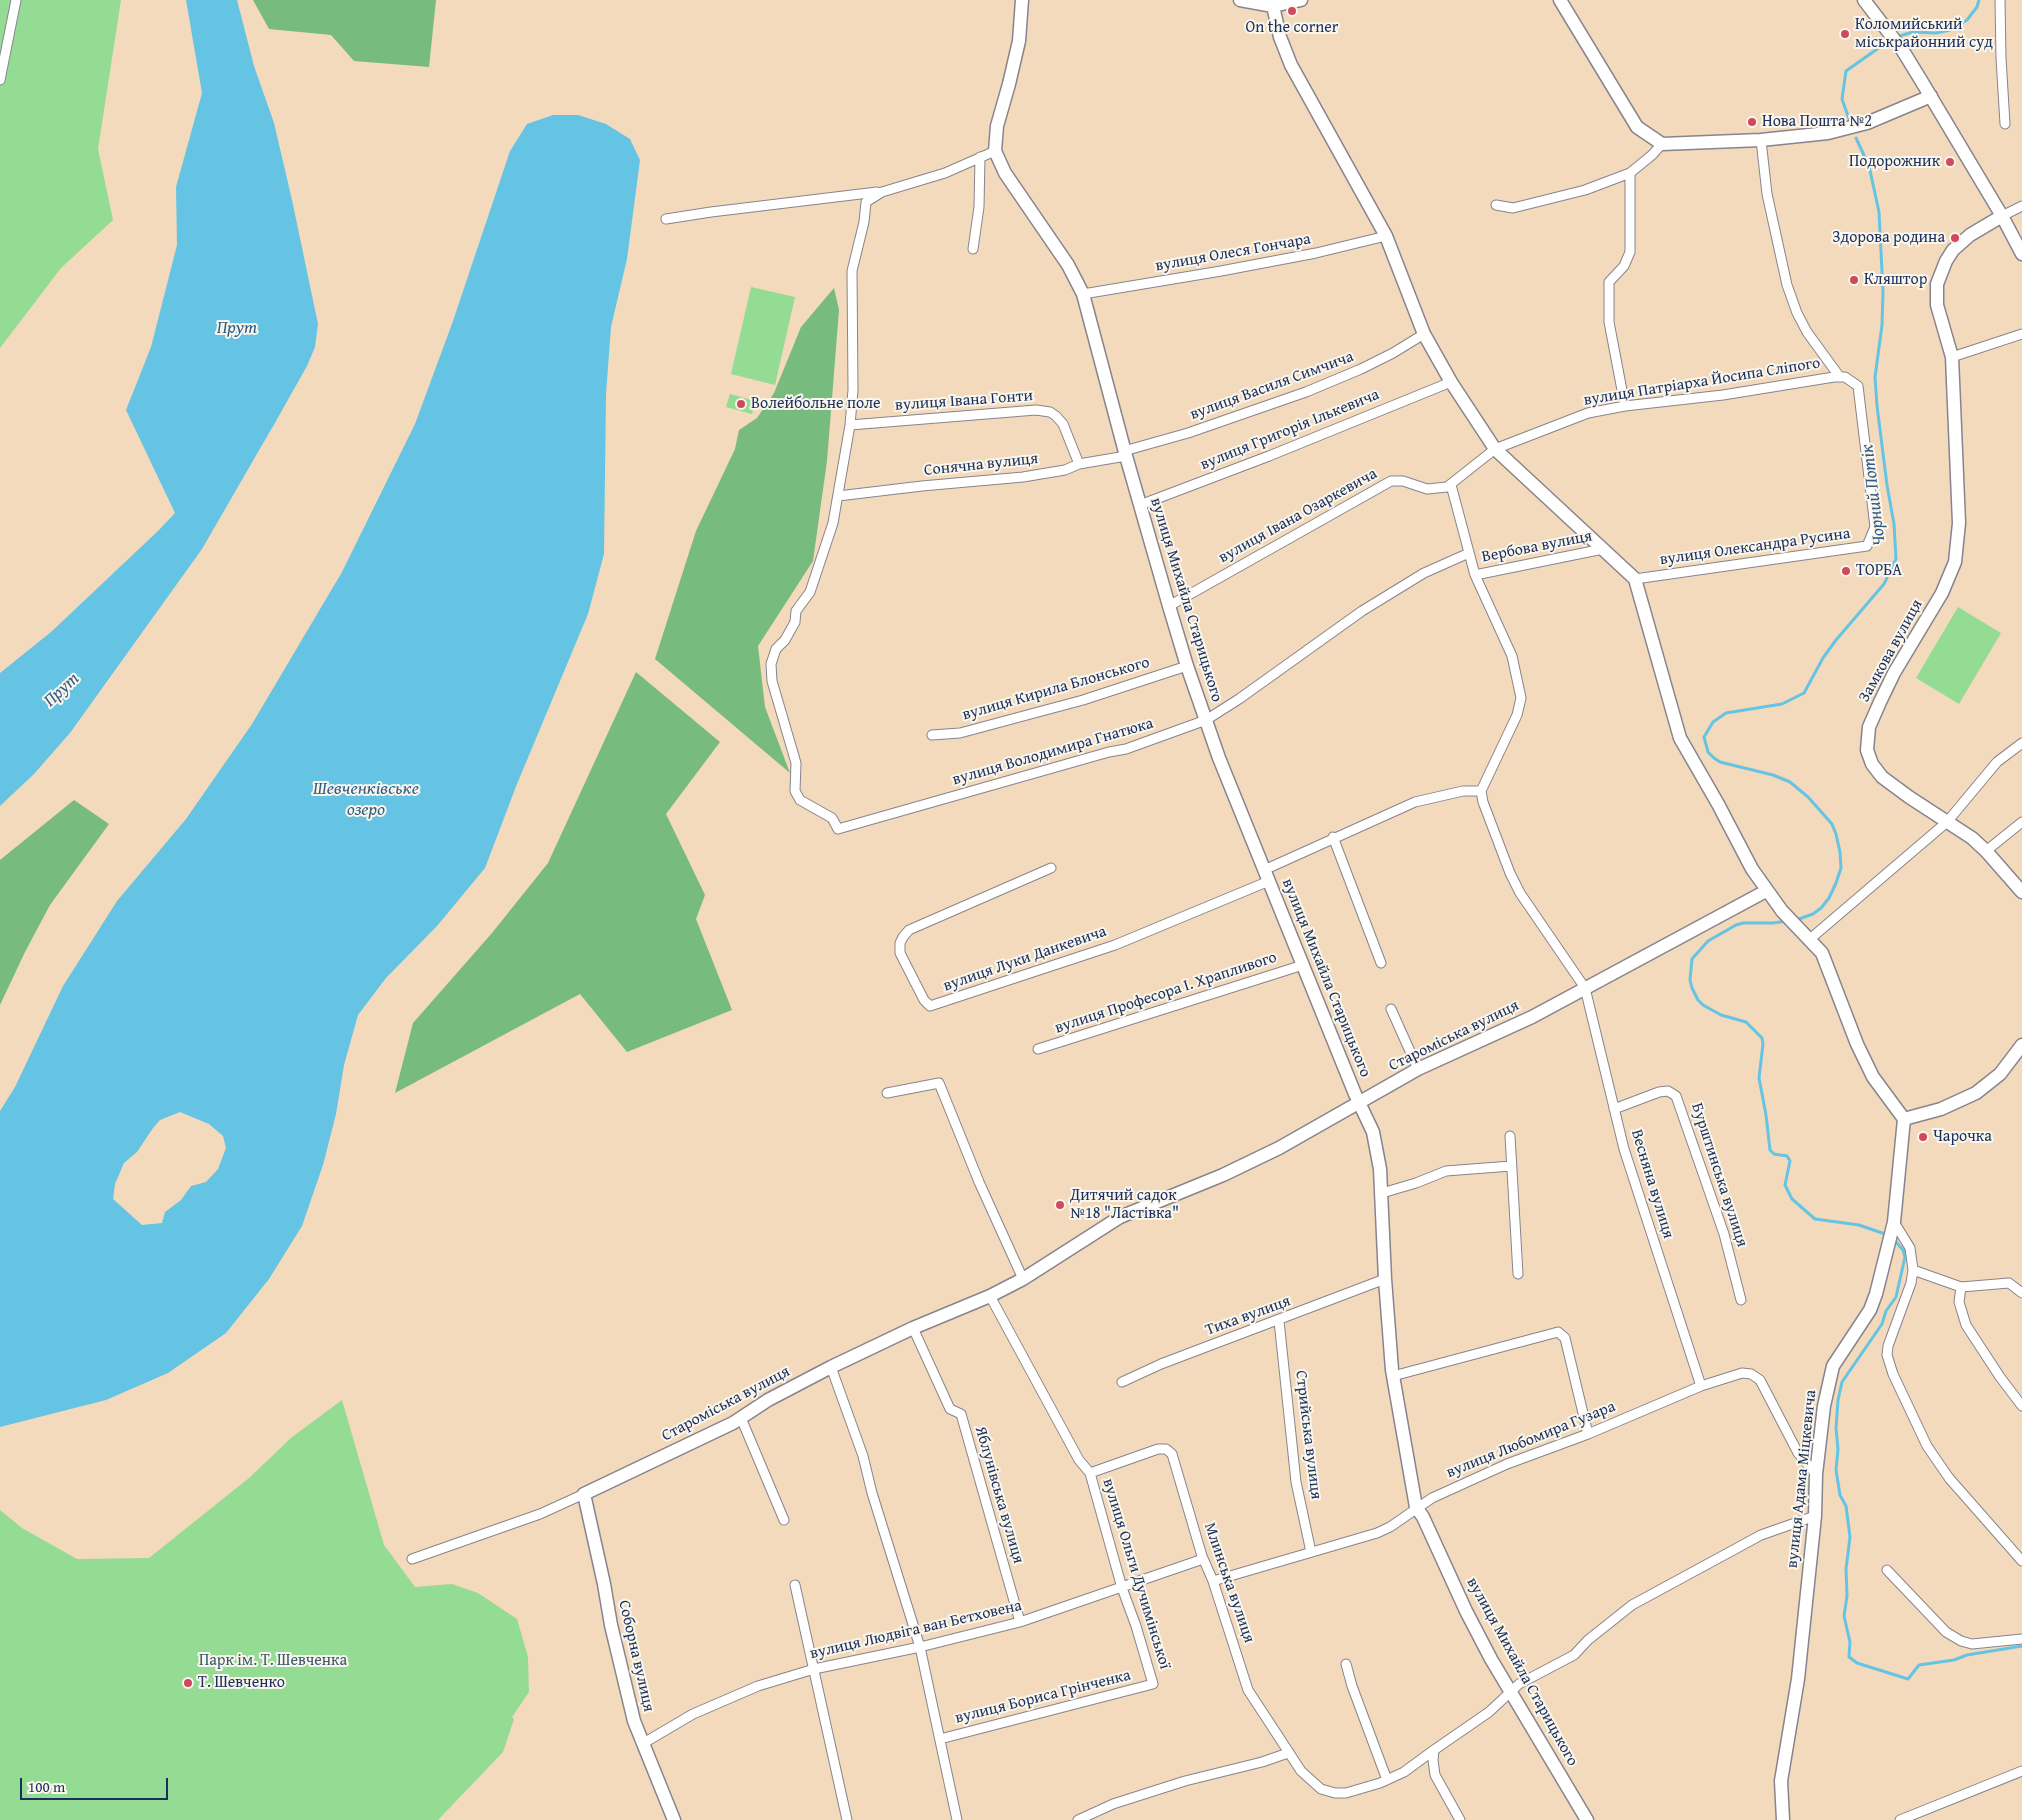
<!DOCTYPE html>
<meta charset="utf-8">
<style>
body{margin:0}
#map{position:relative;width:2022px;height:1820px;overflow:hidden;background:#f3dabc;font-family:"Gentium Book Plus",serif}
canvas{display:block}
.scale{position:absolute;left:20px;top:1778px;width:148px;height:22px;box-sizing:border-box;border:2px solid #1b2f5e;border-top:0;padding-left:6px;font-size:15px;line-height:18px;white-space:nowrap;color:#1b2f5e;-webkit-text-stroke:4px #fbf7ec;paint-order:stroke}
</style>
<div id="map">
<canvas width="2022" height="1820"></canvas>
<div class="scale">100 m</div>
</div>
<script>
const ctx = document.querySelector('canvas').getContext('2d');
ctx.lineJoin = 'round';
function paint(path, color) { ctx.fillStyle = color; ctx.fill(path, 'evenodd'); }
const toPath = rows => new Path2D(rows.map(r => 'M' + r).join(''));
function strokePath(path, color, width, dash) { ctx.strokeStyle = color; ctx.lineWidth = width; ctx.lineCap = dash ? 'butt' : 'round'; ctx.setLineDash(dash || []); ctx.stroke(path); }
function drawText(font, color, halo, rows, align = 'center') {
  ctx.font = font + ' "Gentium Book Plus",serif'; ctx.lineWidth = 4; ctx.setLineDash([]); ctx.textBaseline = 'middle'; ctx.strokeStyle = halo; ctx.fillStyle = color; for (const [text, x, y, turn = 0] of rows) {
    ctx.save(); ctx.translate(x, y); ctx.rotate((+turn || 0) * Math.PI / 180); ctx.textAlign = isNaN(turn) ? turn : align; if (halo) ctx.strokeText(text, 0, 0); ctx.fillText(text, 0, 0); ctx.restore();
  }
}
const green = toPath([
 [0,0,121,0,98,149,113,220,61,268,0,348],
 [751,287,795,297,775,385,731,374],
 [730,394,755,401,752,414,726,407],
 [1958,607,2001,633,1959,704,1916,678],
 [342,1400,384,1545,415,1587,452,1584,478,1593,517,1619,528,1657,529,1692,512,1717,514,1719,503,1752,438,1820,0,1820,0,1510,22,1528,77,1559,149,1558,249,1478,292,1437]
]);
const forest = toPath([
 [253,0,436,0,429,67,354,61,331,35,269,29],
 [834,288,839,310,827,461,813,561,758,646,765,707,790,773,655,659,696,531,735,449,739,430,757,418,774,393,801,327],
 [636,672,720,742,666,814,705,895,696,919,732,1010,627,1052,580,994,395,1093,413,1023,492,933,548,863],
 [74,800,109,824,50,905,25,952,0,1005,0,860]
]);
const water = toPath([
 [186,0,237,0,254,66,274,123,292,200,318,324,315,347,307,366,276,421,202,549,70,733,34,774,0,806,0,673,51,632,159,530,175,513,126,410,151,347,177,245,176,187,202,93],
 [553,115,578,115,606,124,630,139,640,160,627,259,611,327,606,394,604,554,588,614,517,784,485,868,437,926,386,978,358,1015,344,1065,336,1114,323,1165,302,1226,269,1279,226,1333,168,1373,106,1400,0,1427,0,1111,15,1087,63,986,117,901,186,819,252,724,342,572,415,424,453,321,510,151,527,124],
 [180,1112,209,1124,223,1136,226,1148,218,1169,206,1182,191,1186,181,1200,165,1212,162,1223,142,1225,113,1199,115,1184,124,1163,137,1152,153,1128,160,1120]
]);
const stream = toPath([
 [1896,37,1913,32,1936,33,1950,30,1967,20,1977,7,1979,0],
 [1849,119,1842,99,1846,71,1890,40],
 [1796,920,1813,914,1821,908,1829,898,1836,883,1841,868,1840,852,1836,834,1832,824,1808,797,1790,782,1773,775,1720,762,1714,758,1708,752,1704,737,1713,722,1726,713,1782,704,1804,693,1823,658,1836,640,1884,584,1896,559,1894,524,1887,485,1877,406,1875,377,1882,325,1883,292,1879,212,1869,166,1856,138],
 [1787,921,1773,923,1743,923,1736,925,1708,941,1692,959,1690,980,1692,988,1698,1000,1703,1005,1721,1015,1746,1022,1762,1038,1763,1044,1759,1078,1766,1115,1770,1150,1774,1154,1787,1156,1790,1161,1785,1185,1792,1199,1815,1219,1859,1225,1885,1234],
 [1896,1242,1903,1250,1905,1257,1896,1297,1886,1311,1882,1324,1842,1382,1838,1400,1836,1428,1838,1449,1836,1470,1840,1495,1846,1506,1850,1537,1846,1569,1847,1596,1844,1616,1850,1642,1849,1657,1857,1663,1908,1679,1919,1665,1954,1660,1967,1655,2022,1646]
]);
const street = toPath([
 [2000,0,2001,58,2005,124],
 [0,80,16,0],
 [1761,140,1767,194,1787,285,1797,313,1807,332,1839,376],
 [995,151,945,173,882,192,866,202,864,222,852,271,853,390,850,425,833,523,810,592,796,611,795,622,785,640,776,649,771,664,772,681,796,763,795,791,800,800,832,818,838,829,1109,752,1126,749,1206,720,1239,699,1362,611,1424,573,1469,553],
 [1496,205,1513,208,1585,190,1630,173,1652,155,1662,144],
 [2002,216,2022,206],
 [666,219,711,212,877,192],
 [973,249,979,207,980,157],
 [1083,294,1221,271,1316,253,1386,236],
 [1952,357,2022,334],
 [1625,406,1609,322,1609,282,1624,266,1630,252,1630,173],
 [850,425,1036,410,1050,412,1056,416,1063,424,1079,464],
 [1124,451,1188,433,1306,392,1361,369,1393,353,1424,334],
 [1451,485,1475,575,1512,656,1521,698,1517,715,1481,791,1483,802,1510,873,1520,893,1585,988,1624,1149,1701,1386],
 [838,496,922,486,1023,477,1065,470,1079,464,1126,456],
 [1140,505,1269,456,1451,382],
 [1475,575,1603,549],
 [1169,606,1391,481,1403,481,1427,489,1447,487,1495,449,1588,413,1625,406,1723,395,1834,377,1845,377,1858,386,1875,527,1867,546,1635,579],
 [932,735,960,733,1083,700,1187,666],
 [1333,837,1381,963],
 [1986,851,2022,822],
 [1051,868,909,930,903,937,900,943,900,953,924,1000,930,1006,1115,945,1269,881],
 [1264,870,1415,802,1463,791,1481,791],
 [1810,939,1947,822,1997,762,2022,743],
 [1391,1009,1418,1069],
 [1038,1049,1303,965],
 [887,1093,939,1083,979,1182,1023,1279],
 [1614,1109,1659,1092,1668,1091,1676,1096,1724,1234,1741,1300],
 [1510,1136,1518,1274],
 [1382,1193,1416,1183,1446,1171,1511,1166],
 [1894,1222,1910,1248,1913,1270,1911,1283,1888,1346,1887,1355,1893,1374,1927,1446,1949,1478,2022,1561],
 [1913,1270,1961,1287,1959,1302,1966,1325,2000,1377,2022,1406],
 [1961,1287,2009,1283,2022,1293],
 [990,1296,1079,1460,1090,1473,1158,1449,1166,1449,1172,1454,1202,1556,1213,1581,1248,1690,1301,1771,1321,1789,1335,1793,1346,1793,1380,1783,1404,1772,1434,1750,1433,1760,1435,1775,1460,1820],
 [1279,1321,1296,1482,1311,1552],
 [913,1328,950,1409,961,1414,1020,1622],
 [831,1367,863,1456,872,1493,920,1647,957,1820],
 [1393,1376,1558,1332,1565,1338,1588,1434],
 [1122,1382,1161,1364,1385,1279],
 [741,1418,784,1520],
 [412,1559,540,1514,584,1494],
 [1887,1570,1946,1632,1961,1641,1972,1644,2022,1639],
 [1213,1581,1377,1533,1390,1527,1432,1498,1507,1464,1588,1434,1701,1386,1742,1373,1751,1374,1760,1380,1798,1453,1816,1474],
 [795,1585,847,1820],
 [1346,1664,1352,1686,1387,1780],
 [940,1739,1153,1684,1136,1626,1122,1588,1090,1473],
 [642,1744,693,1714,758,1686,814,1669,920,1647,1020,1622,1203,1559],
 [1434,1750,1489,1712,1519,1684,1574,1655,1588,1640,1632,1605,1761,1535,1815,1516],
 [1078,1820,1113,1804,1185,1781,1262,1762,1288,1753],
 [1900,1820,2022,1771]
]);
const secondary = toPath([
 [1022,0,1019,41,1009,84,997,126,995,151,1005,173,1068,265,1083,294,1126,456,1169,606,1187,666,1219,758,1355,1094,1373,1132,1380,1169,1385,1279,1392,1370,1416,1507,1423,1517,1466,1611,1491,1659,1587,1820],
 [1240,0,1273,6,1301,0],
 [1560,0,1637,127,1662,144,1761,140,1828,133,1867,123,1931,96],
 [1864,0,1903,51,1922,82,2002,216,2022,254],
 [1273,6,1280,37,1291,65,1386,236,1424,334,1451,382,1495,449,1635,579,1680,738,1718,804,1752,869,1782,911,1822,953,1857,1044,1873,1077,1904,1119],
 [2002,216,1970,235,1953,250,1946,261,1937,284,1937,305,1952,357,1959,523,1955,562,1942,593,1894,673,1880,702,1869,727,1867,750,1872,764,1882,777,1909,797,1972,838,1986,851,2022,892],
 [1904,1119,1941,1109,1976,1093,2000,1074,2022,1045],
 [674,1820,634,1721,611,1625,604,1584,584,1494,733,1423,768,1400,831,1367,913,1328,990,1296,1023,1279,1120,1217,1223,1175,1279,1148,1418,1069,1532,1017,1766,891],
 [1783,1820,1781,1781,1798,1679,1815,1516,1816,1474,1824,1406,1833,1366,1870,1310,1876,1294,1894,1222,1904,1119]
]);
const markers = [
 [1292,11,5,"#d1495b"],
 [1845,34,5,"#d1495b"],
 [1752,122,5,"#d1495b"],
 [1950,162,5,"#d1495b"],
 [1955,238,5,"#d1495b"],
 [1854,280,5,"#d1495b"],
 [741,404,5,"#d1495b"],
 [1846,571,5,"#d1495b"],
 [1923,1137,5,"#d1495b"],
 [1060,1205,5,"#d1495b"],
 [188,1683,5,"#d1495b"]
];
const poiNames = [
 ["Коломийський",1855,25],
 ["міськрайонний суд",1855,43],
 ["On the corner",1292,28,"center"],
 ["Нова Пошта №2",1762,122],
 ["Подорожник",1940,162,"right"],
 ["Здорова родина",1945,238,"right"],
 ["Кляштор",1864,280],
 ["Волейбольне поле",751,404],
 ["ТОРБА",1856,571],
 ["Чарочка",1933,1137],
 ["Дитячий садок",1070,1196],
 ["№18 \"Ластівка\"",1070,1214],
 ["Т. Шевченко",198,1683]
];
const streetNames = [
 ["вулиця Олеся Гончара",1233,253,-10],
 ["вулиця Патріарха Йосипа Сліпого",1702,382,-9],
 ["вулиця Василя Симчича",1272,386,-20],
 ["вулиця Івана Гонти",964,401,-4],
 ["вулиця Григорія Ількевича",1290,430,-22],
 ["Сонячна вулиця",981,465,-6],
 ["вулиця Івана Озаркевича",1298,516,-29],
 ["Вербова вулиця",1537,547,-11],
 ["вулиця Олександра Русина",1755,547,-8],
 ["вулиця Михайла Старицького",1186,600,73],
 ["Замкова вулиця",1891,651,-61],
 ["вулиця Кирила Блонського",1056,689,-16],
 ["вулиця Володимира Гнатюка",1053,752,-16],
 ["вулиця Луки Данкевича",1025,959,-19],
 ["вулиця Михайла Старицького",1326,978,68],
 ["вулиця Професора І. Храпливого",1166,993,-18],
 ["Староміська вулиця",1454,1036,-26],
 ["Бурштинська вулиця",1719,1175,72],
 ["Весняна вулиця",1652,1184,73],
 ["Тиха вулиця",1248,1316,-20],
 ["Староміська вулиця",726,1404,-28],
 ["Стрийська вулиця",1308,1435,83],
 ["вулиця Любомира Гузара",1531,1440,-22],
 ["вулиця Адама Міцкевича",1802,1479,-84],
 ["Яблунівська вулиця",999,1495,74],
 ["вулиця Ольги Дучимінської",1136,1574,73],
 ["Млинська вулиця",1229,1583,71],
 ["вулиця Людвіга ван Бетховена",916,1630,-13],
 ["Соборна вулиця",636,1656,77],
 ["вулиця Михайла Старицького",1522,1672,61],
 ["вулиця Бориса Грінченка",1043,1697,-14]
];
const parkNames = [
 ["Парк ім. Т. Шевченка",273,1661]
];
const waterNames = [
 ["Прут",237,328],
 ["Чорний Потік",1874,495,-97],
 ["Прут",62,690,-43],
 ["Шевченківське",366,789],
 ["озеро",366,810]
];
paint(green, '#94db94');
paint(forest, '#77bb7e');
paint(water, '#65c4e3');
strokePath(stream, '#65c4e3', 3);
strokePath(street, '#87848d', 11);
strokePath(secondary, '#87848d', 15);
strokePath(street, '#fff', 9);
strokePath(secondary, '#fff', 12);
for (const [x, y, r, color] of markers) { const dot = new Path2D(); dot.arc(x, y, r, 0, 2 * Math.PI); ctx.fillStyle = color; ctx.fill(dot); strokePath(dot, '#fbf7ec', 2); }
drawText('16px', '#1b2f5e', '#fbf7ec', poiNames, 'left');
drawText('16px', '#1b2f5e', '#fbf7ec', streetNames);
drawText('16px', '#395a6c', '#fbf7ec', parkNames);
drawText('italic 18px', '#315c86', '#fbf7ec', waterNames);
</script>
